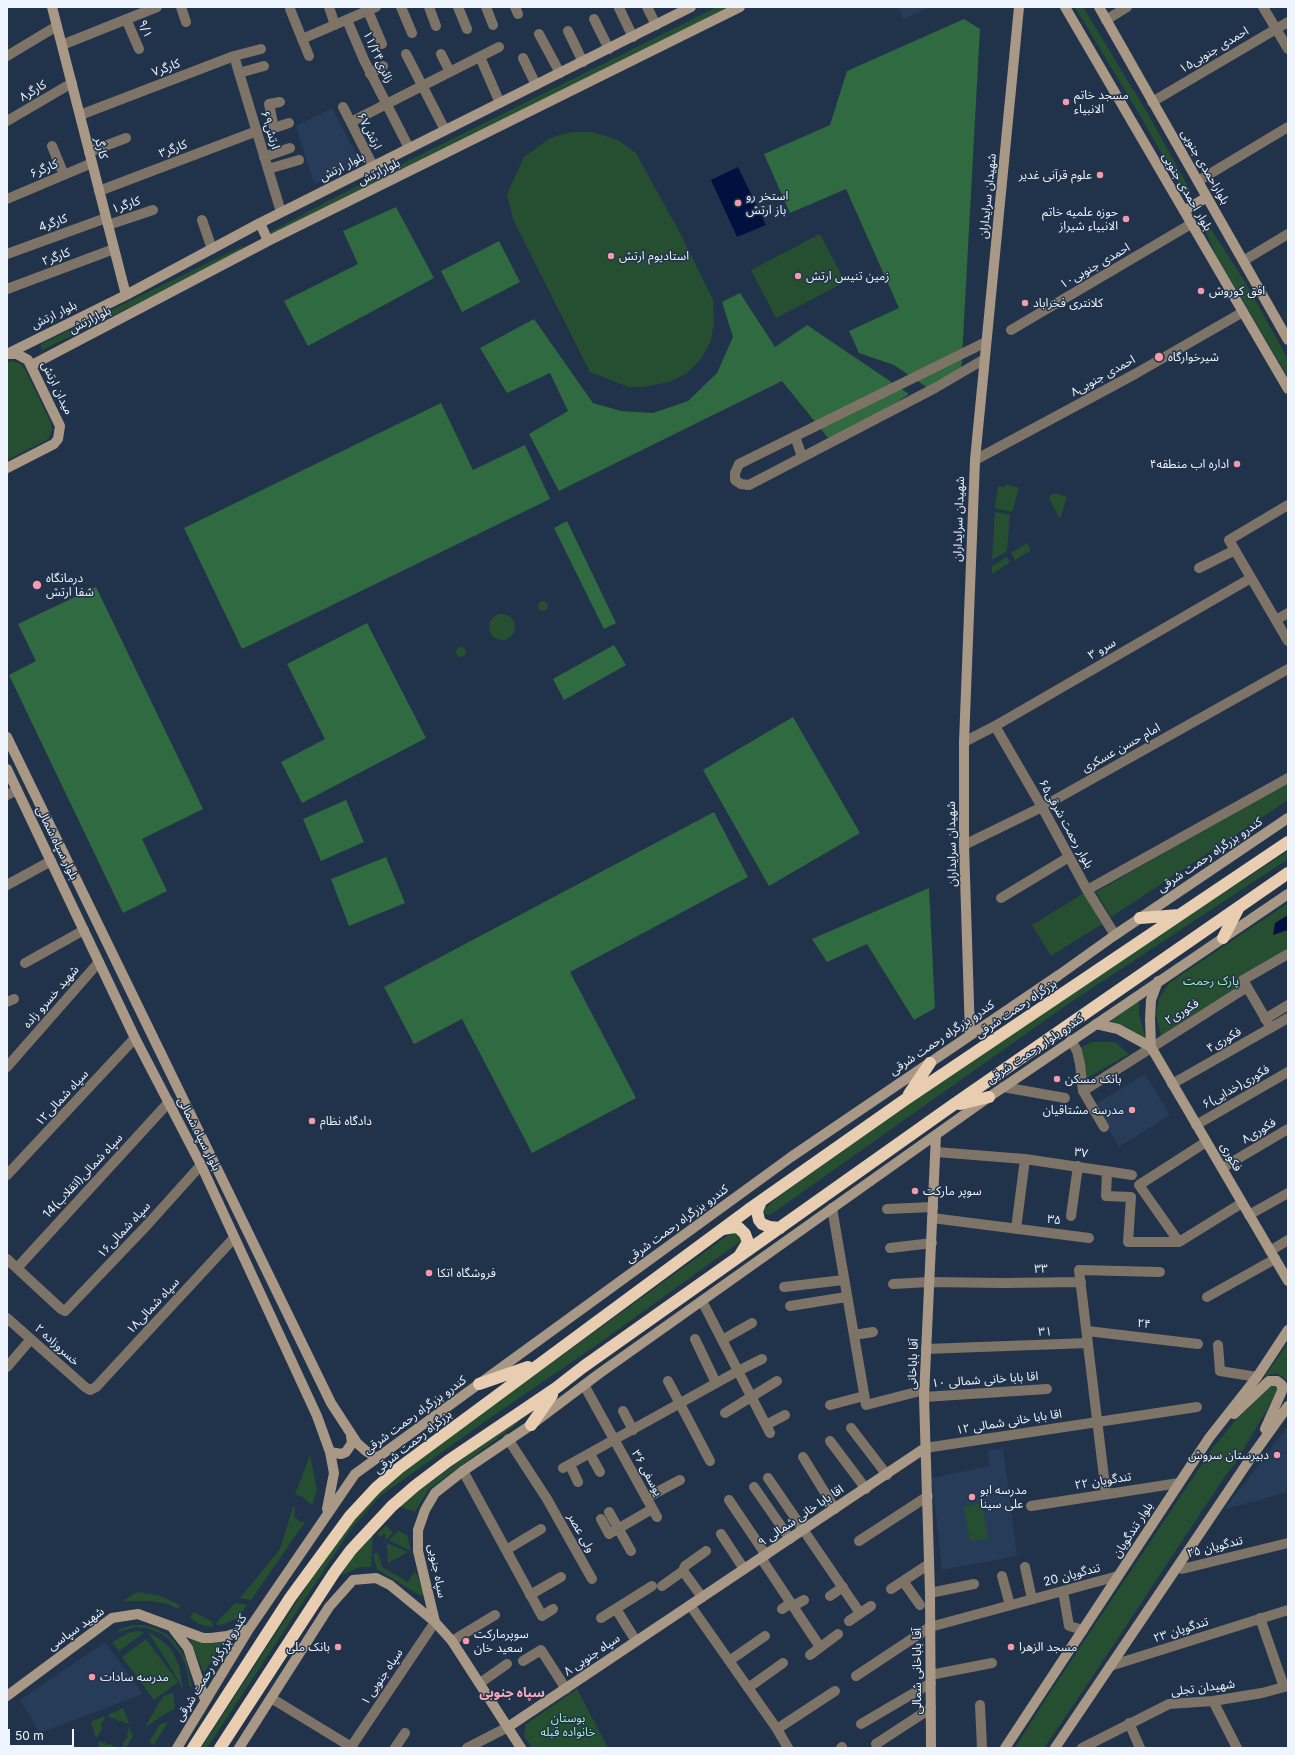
<!DOCTYPE html>
<meta charset="utf-8">
<style>
body{margin:0}
#map{position:relative;width:1295px;height:1755px;overflow:hidden;background:#21334b;font-family:Inter,sans-serif}
canvas{display:block}
.frame{position:absolute;inset:0;border:8px solid #eef5fe;pointer-events:none}
.scale{position:absolute;left:8px;top:1729px;width:66px;height:18px;box-sizing:border-box;border:2px solid #eef5fe;border-top:0;padding-left:5px;font-size:12px;line-height:14px;white-space:nowrap;color:#eef5fe;-webkit-text-stroke:3px #21334b;paint-order:stroke}
</style>
<div id="map">
<canvas width="1295" height="1755"></canvas>
<div class="frame"></div>
<div class="scale">50 m</div>
</div>
<script>
const ctx = document.querySelector('canvas').getContext('2d');
ctx.lineJoin = 'round';
function paint(path, color) { ctx.fillStyle = color; ctx.fill(path, 'evenodd'); }
const toPath = rows => new Path2D(rows.map(r => 'M' + r).join(''));
function strokePath(path, color, width, dash) { ctx.strokeStyle = color; ctx.lineWidth = width; ctx.lineCap = dash ? 'butt' : 'round'; ctx.setLineDash(dash || []); ctx.stroke(path); }
function drawText(font, color, halo, rows, align = 'center') {
  ctx.font = font + ' Inter,"Noto Sans Arabic",sans-serif'; ctx.lineWidth = 3; ctx.setLineDash([]); ctx.textBaseline = 'middle'; ctx.strokeStyle = halo; ctx.fillStyle = color; for (const [text, x, y, turn = 0] of rows) {
    ctx.save(); ctx.translate(x, y); ctx.rotate((+turn || 0) * Math.PI / 180); ctx.textAlign = isNaN(turn) ? turn : align; if (halo) ctx.strokeText(text, 0, 0); ctx.fillText(text, 0, 0); ctx.restore();
  }
}
const built = toPath([
 [898,7,931,7,903,19],
 [332,108,360,161,314,184,296,126],
 [1145,1074,1170,1115,1119,1147,1094,1105],
 [1288,1426,1288,1492,1223,1510,1245,1483],
 [1003,1448,1017,1556,942,1570,932,1478,989,1466,988,1451],
 [105,1642,143,1694,40,1733,20,1700]
]);
const green = toPath([
 [717,7,731,7,270,236,270,232,332,199],
 [1075,7,1083,7,1148,114,1191,192,1186,196,1142,119],
 [571,132,593,132,618,140,636,153,681,235,713,300,714,324,710,343,700,360,687,373,669,382,643,387,629,387,590,372,513,219,507,194,524,157,550,138],
 [1202,215,1245,282,1288,359,1288,377,1217,257,1199,217],
 [820,234,845,282,776,318,751,270],
 [243,246,243,249,159,293,42,350,41,344],
 [11,361,19,363,25,369,51,423,52,431,48,439,45,441,7,460,7,363],
 [1006,484,1019,488,1012,512,995,508,998,486,1005,487],
 [1055,493,1067,497,1060,519,1049,499,1051,494,1054,495],
 [995,512,1010,515,1007,551,992,560],
 [1027,543,1031,550,1015,560,1011,553],
 [1007,557,1010,562,992,574,992,566],
 '538 606a5 5 0 1 1 10 0a5 5 0 1 1-10 0Z',
 '489 627a13 13 0 1 1 26 0a13 13 0 1 1-26 0Z',
 '456 652a5 5 0 1 1 10 0a5 5 0 1 1-10 0Z',
 [1288,782,1288,800,1111,917,1096,892],
 [1288,851,1288,859,1068,1004,770,1215,765,1214,764,1209,778,1197,902,1109,1125,958],
 [1084,893,1102,924,1051,956,1032,925],
 [1288,903,1288,952,1235,982,1239,990,1161,1036,1156,1014,1159,999,1169,983],
 [1139,1000,1139,1014,1147,1044,1129,1028,1107,1020],
 [1092,1042,1115,1042,1129,1054,1085,1079,1078,1049],
 [736,1232,742,1240,734,1246,598,1344,487,1420,379,1497,351,1529,207,1748,201,1748,310,1581,364,1506,415,1462,731,1233],
 [1288,1343,1288,1384,1287,1380,1277,1373,1265,1376],
 [1271,1386,1275,1386,1277,1388,1277,1392,1235,1464,1225,1476,1083,1691,1044,1748,1015,1748,1045,1700,1212,1449,1233,1423],
 [521,1416,517,1424,428,1490,415,1512,398,1506],
 [310,1455,317,1490,312,1505,301,1496,295,1495],
 [982,1503,988,1538,970,1541,964,1507],
 [293,1507,295,1507,294,1516,300,1522,305,1522,251,1600,240,1598,280,1549],
 [386,1525,393,1533,386,1540,385,1539,386,1535,383,1534,381,1537,377,1534],
 [398,1531,407,1535,411,1551,389,1540],
 [373,1534,371,1567,360,1567,342,1575,349,1561],
 [387,1543,408,1552,388,1563],
 [378,1553,382,1567,408,1582,415,1571,424,1593,421,1596,377,1569,373,1554],
 [137,1592,158,1595,180,1605,178,1609,168,1604,153,1601,123,1601],
 [235,1603,247,1605,238,1618,224,1624,216,1625,218,1621],
 [194,1612,211,1621,213,1627,206,1626,197,1623,190,1617],
 [132,1625,143,1625,154,1628,166,1634,174,1641,186,1659,192,1686,190,1687,187,1670,182,1656,168,1638,160,1633,146,1628,136,1627,119,1632,118,1630],
 [140,1631,144,1633,119,1651,112,1642,130,1632],
 [148,1632,161,1640,171,1649,179,1666,183,1689,167,1661],
 [146,1639,178,1682,154,1700,122,1657],
 [190,1639,224,1641,204,1673],
 [577,1689,608,1748,532,1748,524,1736,526,1724],
 [173,1693,175,1708,145,1727,163,1696],
 [123,1708,129,1723,125,1723,123,1721,118,1721,114,1718,112,1719,111,1717,109,1717,108,1715],
 [104,1716,105,1718,101,1724,102,1729,96,1738,91,1722],
 [168,1722,154,1745,149,1742,160,1724],
 [129,1727,133,1736,127,1746,123,1748,123,1743,128,1737,127,1735],
 [100,1741,102,1743,104,1742,108,1745,110,1744,117,1748,100,1748,98,1743]
]);
const forest = toPath([
 [964,19,980,29,961,375,928,388,894,365,859,353,849,331,899,308,846,189,790,213,764,154,830,125,847,71],
 [396,207,434,278,308,346,284,301,358,264,343,231],
 [499,241,520,282,462,312,441,271],
 [740,293,775,347,807,325,909,394,833,444,782,381,559,491,529,434,568,411,550,373,507,393,480,348,534,319,593,403,621,411,653,413,688,401,717,373,733,337,722,302],
 [441,403,473,470,525,445,550,499,242,649,184,528],
 [567,521,616,623,604,629,554,528],
 [96,587,203,809,142,839,167,891,123,913,9,675,36,661,18,624],
 [367,623,426,738,302,803,281,762,325,739,287,664],
 [614,645,626,665,564,700,553,679],
 [793,717,860,833,769,886,703,770],
 [346,800,364,842,321,861,303,819],
 [714,812,748,877,570,972,636,1098,532,1153,462,1019,414,1044,384,987],
 [386,857,405,903,349,926,331,879],
 [929,888,935,1008,914,1020,867,944,827,962,812,939]
]);
const water = toPath([
 [738,167,766,225,737,237,711,180],
 [1288,915,1288,930,1273,935,1275,923]
]);
const street = toPath([
 [181,7,186,22],
 [329,7,335,25],
 [401,7,412,33],
 [429,7,436,26],
 [458,7,467,29],
 [486,7,493,25],
 [515,7,518,14],
 [647,7,656,25],
 [1263,7,1288,49],
 [619,8,633,37],
 [290,9,309,56],
 [368,11,382,44],
 [126,19,139,49],
 [594,19,609,49],
 [347,20,364,60,409,148],
 [1106,20,1127,7],
 [568,31,583,62],
 [539,34,560,73],
 [302,39,376,7],
 [62,45,157,7],
 [406,54,445,130],
 [441,54,450,72],
 [7,56,57,26],
 [234,56,281,212],
 [480,57,500,103],
 [523,58,536,85],
 [239,73,264,66],
 [370,74,383,66],
 [280,102,269,104,274,128,289,123],
 [1152,102,1288,22],
 [343,107,373,166],
 [80,115,234,56,261,49],
 [7,121,72,83],
 [351,122,499,47],
 [52,146,64,175],
 [89,152,126,138],
 [264,157,290,148],
 [268,169,299,160],
 [1198,181,1288,127],
 [99,191,257,131],
 [7,199,92,163],
 [202,220,212,249],
 [108,225,153,210],
 [7,254,106,218],
 [1243,261,1288,234],
 [7,289,114,249],
 [1011,330,1191,224],
 [983,360,935,388,749,485,741,484,735,480,735,473,739,464,986,342],
 [795,436,802,457],
 [975,460,1135,374,1243,312],
 [1288,505,1229,540,1288,641],
 [1199,568,1235,550],
 [1276,620,1288,613],
 [995,726,1042,807,1087,890,1115,935],
 [964,742,995,726,1251,578],
 [7,795,17,790],
 [964,845,1042,807,1288,669],
 [7,885,51,861],
 [1087,890,1288,778],
 [1001,898,1069,857],
 [25,963,84,930],
 [7,1002,14,999],
 [1265,1019,1288,1005],
 [1271,1028,1243,980,1288,954],
 [1071,1040,1077,1051,1080,1064,1083,1091,1104,1127],
 [7,1067,99,962],
 [1172,1084,1288,1018],
 [1003,1087,1065,1098],
 [1083,1091,1247,987],
 [1196,1125,1288,1072],
 [936,1152,1025,1159,1132,1175],
 [1222,1168,1288,1129],
 [1107,1171,1106,1196,1131,1197,1128,1242,1179,1242,1242,1203],
 [7,1175,135,1038],
 [832,1208,866,1405,924,1390],
 [887,1209,933,1207],
 [1249,1215,1288,1193],
 [1071,1216,1078,1166],
 [932,1218,1089,1238],
 [1016,1229,1025,1159],
 [1179,1242,1139,1185,1206,1142],
 [890,1248,932,1243],
 [1270,1251,1288,1240],
 [7,1259,61,1309,65,1311,148,1224,201,1165],
 [17,1268,169,1102],
 [893,1284,929,1282,1003,1283,1081,1282],
 [784,1287,843,1280],
 [1207,1297,1275,1259],
 [702,1301,770,1433],
 [790,1306,846,1297],
 [7,1318,85,1387,90,1390,96,1387,234,1238],
 [1087,1331,1198,1344],
 [854,1335,873,1332],
 [695,1339,716,1383],
 [722,1340,752,1323],
 [1218,1345,1220,1371,1257,1377],
 [926,1349,1088,1343],
 [7,1367,31,1339],
 [668,1381,710,1461],
 [584,1385,657,1517],
 [924,1397,1047,1389],
 [830,1405,864,1396],
 [623,1411,633,1430],
 [725,1413,777,1381],
 [766,1425,785,1415],
 [851,1428,887,1475],
 [508,1439,547,1499,592,1579],
 [830,1441,866,1489],
 [925,1448,1197,1407],
 [590,1454,600,1472],
 [803,1457,835,1509],
 [570,1465,578,1482],
 [563,1468,738,1371,762,1359],
 [463,1471,542,1616,553,1609],
 [768,1478,860,1613],
 [754,1487,790,1539],
 [1106,1494,1079,1270,1160,1272],
 [646,1498,680,1480],
 [729,1500,766,1555],
 [1031,1506,1179,1483],
 [609,1512,631,1551],
 [601,1519,609,1534,652,1509],
 [721,1534,744,1569],
 [859,1541,928,1496],
 [506,1550,541,1529],
 [761,1558,820,1647],
 [1025,1567,1032,1599],
 [1182,1569,1288,1543],
 [683,1571,702,1597],
 [1002,1576,1010,1605],
 [903,1581,920,1605],
 [662,1586,683,1571,685,1566,706,1551],
 [891,1589,929,1564],
 [1063,1591,1069,1626,1083,1630],
 [930,1593,974,1584],
 [530,1595,561,1577],
 [830,1596,843,1587],
 [690,1605,777,1729,788,1748],
 [793,1606,804,1600],
 [616,1609,636,1641],
 [782,1609,791,1603],
 [601,1618,652,1586],
 [1260,1618,1284,1687],
 [849,1621,871,1606],
 [452,1641,495,1615],
 [810,1655,838,1634],
 [523,1661,541,1650,566,1689],
 [729,1661,765,1636],
 [1110,1666,1288,1610],
 [930,1675,992,1663],
 [856,1676,930,1627,1118,1576],
 [480,1683,507,1664],
 [748,1688,783,1663],
 [271,1698,353,1748],
 [1213,1701,1237,1748],
 [980,1705,982,1748],
 [1129,1723,1140,1748],
 [861,1724,931,1683],
 [777,1729,835,1691],
 [876,1744,931,1708],
 [351,1747,435,1622],
 [395,1748,405,1733],
 [467,1748,508,1727],
 [841,1748,842,1747],
 [1082,1748,1169,1704,1213,1701,1262,1693,1288,1686]
]);
const secondary = toPath([
 [52,7,126,295],
 [1065,7,1288,389],
 [1099,7,1288,340],
 [1184,211,1207,197],
 [260,223,268,241],
 [7,354,126,295,260,223,691,7],
 [7,354,17,354,28,360,60,426,58,439,54,444,7,468],
 [32,365,268,241,740,7],
 [7,737,331,1403,357,1443,366,1451,377,1458],
 [7,769,135,1038,201,1165,317,1416,330,1452,334,1473,327,1509],
 [1158,981,1151,1000,1150,1019,1151,1047,1288,1281],
 [1096,1024,1118,1029,1151,1047],
 [970,1035,964,845,964,742,975,460,1019,7],
 [1234,1414,1269,1381,1277,1381,1282,1385,1282,1391,1265,1429],
 [330,1452,341,1454,346,1452,352,1443,351,1436],
 [435,1622,418,1551,418,1530,425,1510,435,1493,463,1471,531,1425,600,1373,989,1097,1288,894],
 [171,1626,188,1648,205,1700],
 [7,1696,112,1618,138,1614,203,1638,211,1638,227,1636,249,1629],
 [508,1727,925,1448],
 [177,1748,249,1629,355,1474,791,1157,1059,975,1115,935,1288,818],
 [239,1748,329,1607,353,1580,376,1578,390,1585,435,1622,452,1641,521,1748],
 [931,1748,930,1593,924,1397,936,1135],
 [1005,1748,1209,1438,1257,1377,1288,1330],
 [1055,1748,1250,1459,1288,1406]
]);
const highway = toPath([
 [1140,918,1179,915],
 [1223,938,1238,909],
 [909,1094,930,1063],
 [960,1104,989,1097],
 [761,1201,757,1211,759,1220,762,1224,770,1227,780,1228],
 [723,1229,734,1227,739,1228,745,1234,748,1242,740,1255],
 [479,1384,528,1367],
 [531,1425,552,1395],
 [193,1748,290,1598,350,1516,376,1488,399,1468,748,1210,906,1099,1288,842],
 [220,1748,334,1573,351,1550,392,1506,415,1486,448,1461,556,1388,583,1367,953,1105,1288,873]
]);
const markers = [
 [1066,102,4,"#f39aab"],
 [1100,175,4,"#f39aab"],
 [738,203,4,"#f39aab"],
 [1126,219,4,"#f39aab"],
 [611,256,4,"#f39aab"],
 [798,276,4,"#f39aab"],
 [1201,291,4,"#f39aab"],
 [1025,303,4,"#f39aab"],
 [1159,357,5,"#f39aab"],
 [1237,464,4,"#f39aab"],
 [37,585,5,"#f39aab"],
 [1057,1079,4,"#f39aab"],
 [1132,1110,4,"#f39aab"],
 [312,1121,4,"#f39aab"],
 [915,1191,4,"#f39aab"],
 [429,1273,4,"#f39aab"],
 [1277,1455,4,"#f39aab"],
 [972,1497,4,"#f39aab"],
 [466,1641,4,"#f39aab"],
 [338,1647,4,"#f39aab"],
 [1011,1647,4,"#f39aab"],
 [92,1677,4,"#f39aab"]
];
const streetNames = [
 ["۹/۱",145,29,67],
 ["احمدی جنوبی۱۵",1214,50,-31],
 ["زائری۱۱/۲۴",378,57,65],
 ["کارگر۷",166,68,-21],
 ["کارگر۸",33,91,-31],
 ["ارتش۶۹",270,130,73],
 ["ارتش۶۷",369,131,63],
 ["کارگر",101,148,76],
 ["کارگر۳",173,149,-21],
 ["بلوار ارتش",342,167,-27],
 ["بلواراحمدی جنوبی",1205,167,60],
 ["کارگر۶",44,169,-23],
 ["بلوارارتش",379,172,-26],
 ["بلوار احمدی جنوبی",1187,192,60],
 ["شهیدان سرایداران",988,196,-84],
 ["کارگر۱",126,205,-18],
 ["4کارگر",53,223,-20],
 ["کارگر۲",56,257,-21],
 ["احمدی جنوبی۱۰",1095,266,-30],
 ["بلوار ارتش",54,315,-26],
 ["بلوارارتش",90,320,-27],
 ["احمدی جنوبی۸",1103,376,-29],
 ["میدان ارتش",57,388,64],
 ["شهیدان سرایداران",959,519,-88],
 ["سرو ۳",1102,649,-30],
 ["امام حسن عسکری",1121,748,-29],
 ["بلوار رحمت شرقی۶۵",1066,824,61],
 ["بلوار سپاه شمالی",57,843,64],
 ["شهیدان سرایداران",952,844,-91],
 ["کندرو بزرگراه رحمت شرقی",1210,855,-34],
 ["شهید خسرو زاده",51,997,-49],
 ["بزرگراه رحمت شرقی",1016,1009,-34],
 ["فکوری۲",1182,1012,-32],
 ["کندرو بزرگراه رحمت شرقی",942,1038,-34],
 ["فکوری۴",1224,1040,-30],
 ["کندرو بلوار رحمت شرقی",1035,1049,-34],
 ["۶فکوری(خدایی)",1236,1087,-30],
 ["سپاه شمالی۱۲",62,1098,-47],
 ["فکوری۸",1259,1131,-31],
 ["بلوار سپاه شمالی",199,1134,63],
 ["۳۷",1081,1153,9],
 ["فکوری",1231,1157,60],
 ["14سپاه شمالی(اتقلاب)",83,1176,-47],
 ["۳۵",1054,1220,7],
 ["کندرو بزرگراه رحمت شرقی",677,1224,-36],
 ["سپاه شمالی۱۶",124,1230,-47],
 ["۳۳",1041,1269,-1],
 ["سپاه شمالی۱۸",153,1306,-47],
 ["۲۴",1144,1324,7],
 ["۳۱",1045,1332,-2],
 ["خسروزاده ۲",57,1345,42],
 ["آقا باباخانی",913,1364,-87],
 ["۱۰ اقا بابا خانی شمالی",985,1380,-4],
 ["کندرو بزرگراه رحمت شرقی",415,1415,-36],
 ["۱۲ اقا بابا خانی شمالی",1009,1422,-9],
 ["بزرگراه رحمت شرقی",413,1442,-38],
 ["یوسفی ۳۶",647,1473,61],
 ["۲۲ تندگویان",1103,1481,-9],
 ["۹ اقا بابا خانی شمالی",801,1516,-34],
 ["بلوار تندگویان",1133,1530,-57],
 ["ولی عصر",581,1533,61],
 ["۲۵ تندگویان",1215,1547,-14],
 ["سپاه جنوبی",437,1571,79],
 ["20 تندگویان",1072,1575,-15],
 ["شهید سپاسی",76,1629,-35],
 ["۲۳ تندگویان",1181,1630,-18],
 ["۸ سپاه جنوبی",592,1655,-34],
 ["کندرو بزرگراه رحمت شرقی",211,1668,-58],
 ["آقا باباخانی شمالی",917,1671,-90],
 ["۱ سپاه جنوبی",382,1677,-56],
 ["شهیدان تجلی",1203,1688,-7]
];
const poiNames = [
 ["مسجد خاتم",1074,95],
 ["الانبیاء",1074,109],
 ["علوم قرآنی غدیر",1092,175,"right"],
 ["استخر رو",746,196],
 ["باز ارتش",746,210],
 ["حوزه علمیه خاتم",1118,212,"right"],
 ["الانبیاء شیراز",1118,226,"right"],
 ["استادیوم ارتش",619,256],
 ["زمین تنیس ارتش",806,276],
 ["افق کوروش",1209,291],
 ["کلانتری فخراباد",1033,303],
 ["شیرخوارگاه",1168,357],
 ["اداره اب منطقه۴",1229,464,"right"],
 ["درمانگاه",46,578],
 ["شفا ارتش",46,592],
 ["بانک مسکن",1065,1079],
 ["مدرسه مشتاقیان",1124,1110,"right"],
 ["دادگاه نظام",320,1121],
 ["سوپر مارکت",923,1191],
 ["فروشگاه اتکا",437,1273],
 ["دبیرستان سروش",1269,1455,"right"],
 ["مدرسه ابو",980,1490],
 ["علی سینا",980,1504],
 ["سوپرمارکت",474,1634],
 ["سعید خان",474,1648],
 ["بانک ملی",330,1647,"right"],
 ["مسجد الزهرا",1019,1647],
 ["مدرسه سادات",100,1677]
];
const parkNames = [
 ["پارک رحمت",1211,981],
 ["بوستان",568,1718],
 ["خانواده قبله",568,1732]
];
const neighbourhoodNames = [
 ["سپاه جنوبی",512,1693]
];
paint(built, '#263c59');
paint(green, '#264f31');
paint(forest, '#2f6a40');
paint(water, '#00113f');
strokePath(street, '#7e7367', 10);
strokePath(secondary, '#a99885', 10);
strokePath(highway, '#e8cdb0', 12);
for (const [x, y, r, color] of markers) { const dot = new Path2D(); dot.arc(x, y, r, 0, 2 * Math.PI); ctx.fillStyle = color; ctx.fill(dot); strokePath(dot, '#21334b', 1.5); }
drawText('12px', '#eef5fe', '#21334b', streetNames);
drawText('12px', '#eef5fe', '#21334b', poiNames, 'left');
drawText('12px', '#a0f6b5', '#21334b', parkNames);
drawText('bold 13px', '#fca9b8', '#21334b', neighbourhoodNames);
</script>
